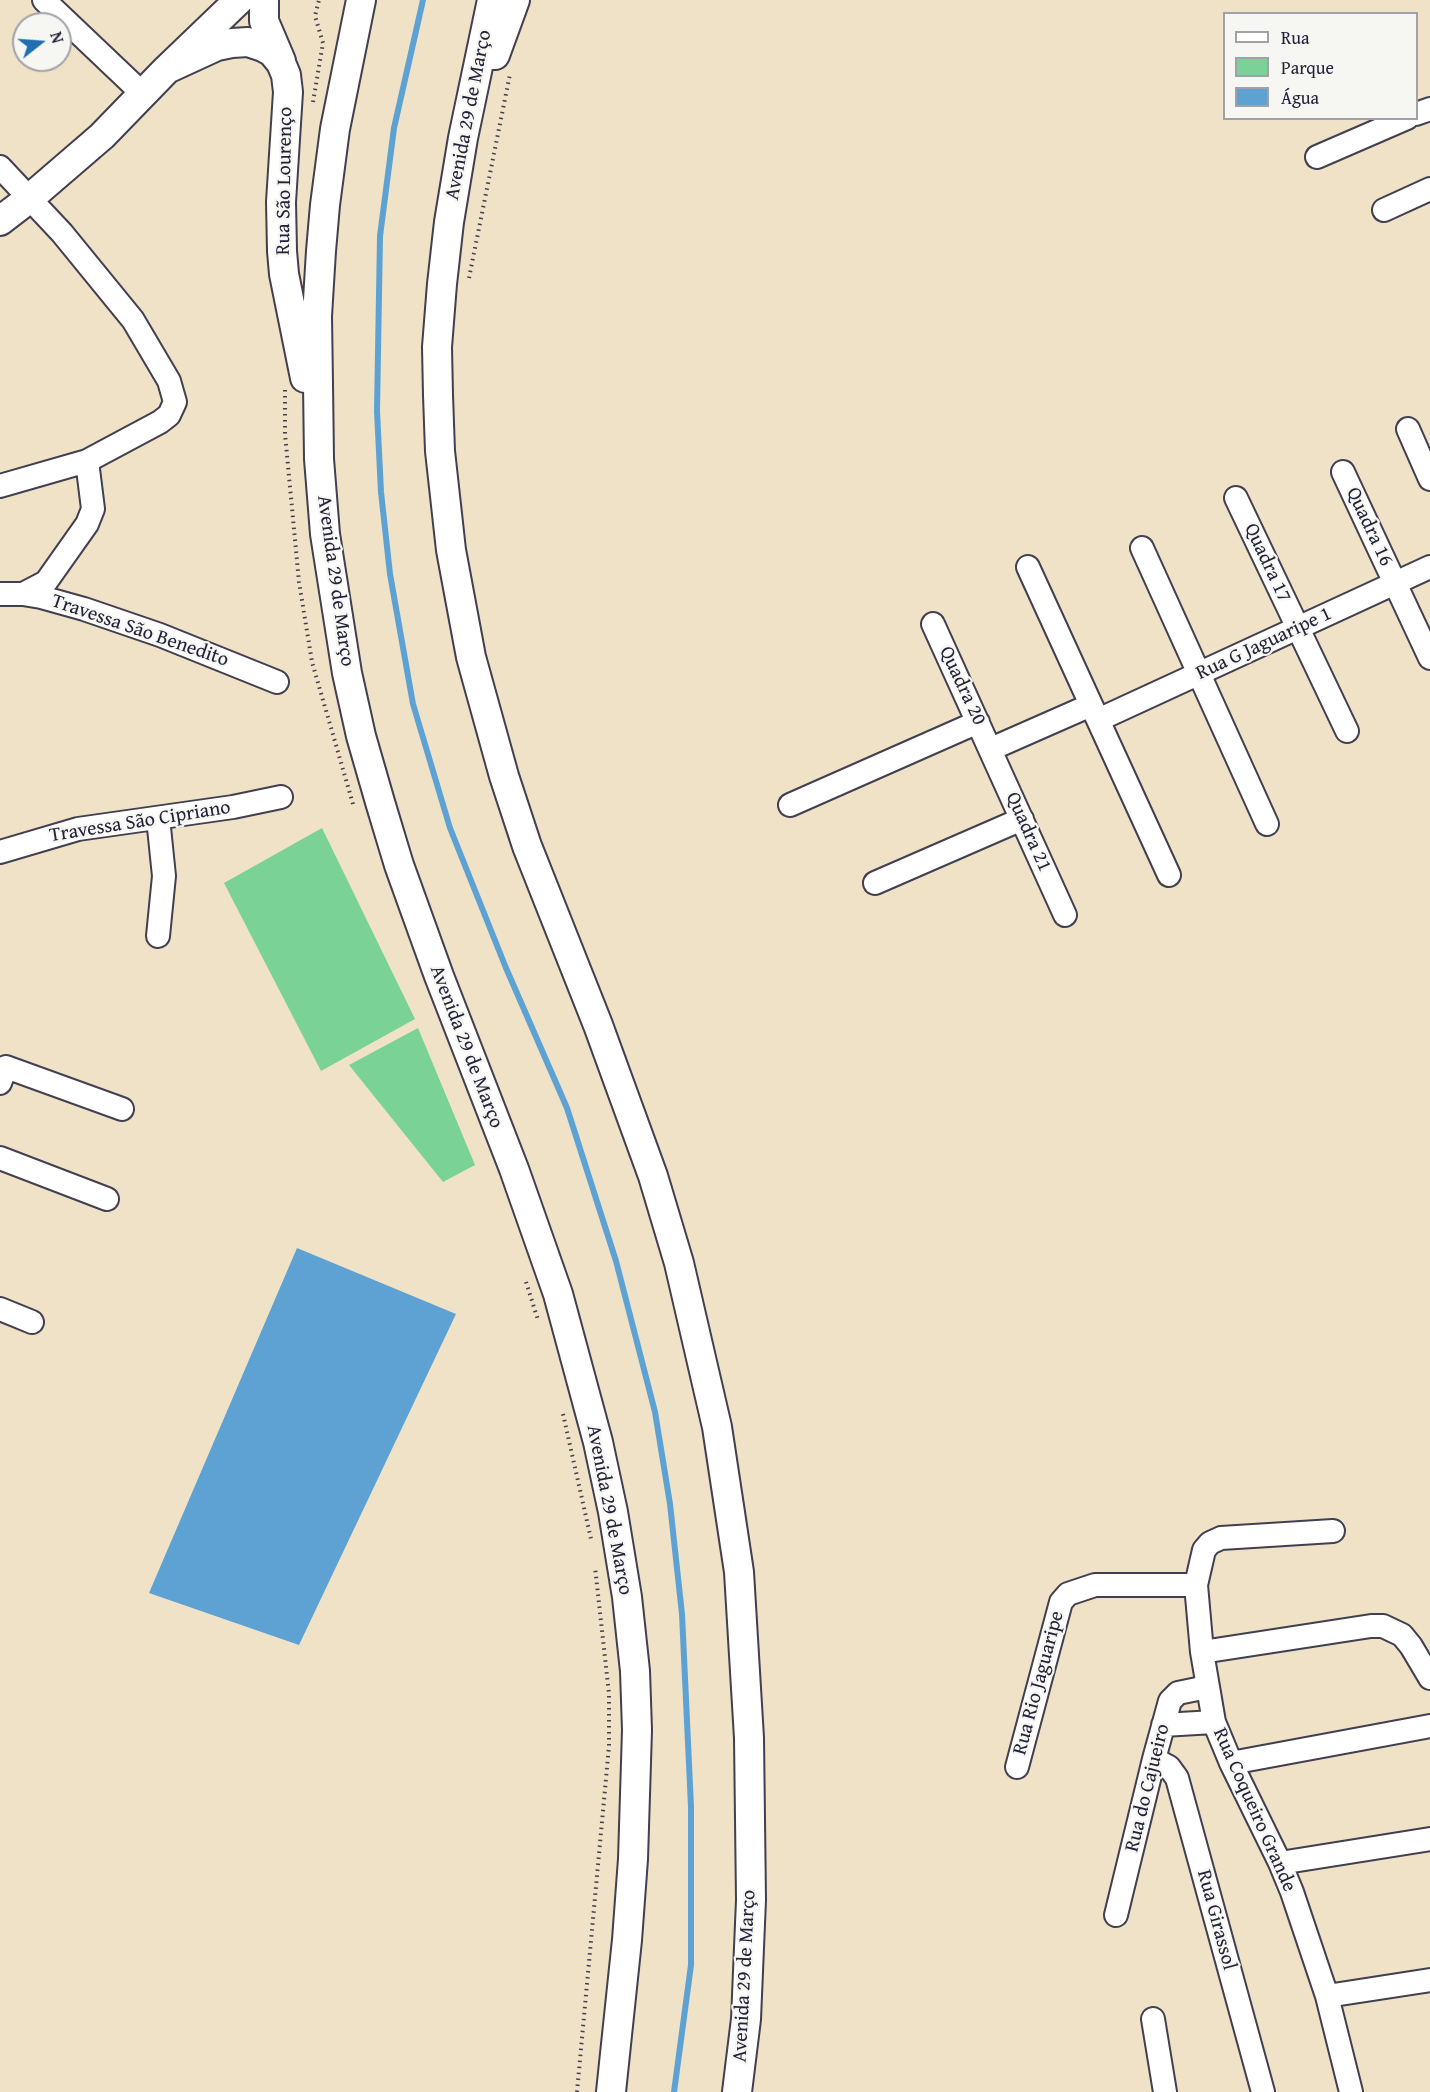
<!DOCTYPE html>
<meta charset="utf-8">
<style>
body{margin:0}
#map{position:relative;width:1430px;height:2092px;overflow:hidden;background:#f0e2c7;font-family:"Gentium Book Plus",serif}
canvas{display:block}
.legend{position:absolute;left:1223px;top:12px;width:195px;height:108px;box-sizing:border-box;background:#f6f6f2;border:2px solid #a1a1a9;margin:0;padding:8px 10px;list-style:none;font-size:18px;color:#22223b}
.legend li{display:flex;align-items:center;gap:12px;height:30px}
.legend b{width:30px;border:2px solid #a1a1a9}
.north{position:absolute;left:12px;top:12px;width:60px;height:60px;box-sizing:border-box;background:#f6f6f2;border:2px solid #a1a1a9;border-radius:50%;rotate:73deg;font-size:16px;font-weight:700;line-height:24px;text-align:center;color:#22223b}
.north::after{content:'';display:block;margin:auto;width:21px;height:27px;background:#1f6fb2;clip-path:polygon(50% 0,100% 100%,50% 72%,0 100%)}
</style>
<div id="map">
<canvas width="1430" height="2092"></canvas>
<ul class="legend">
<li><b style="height:8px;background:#fff"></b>Rua</li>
<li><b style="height:16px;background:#7bd297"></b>Parque</li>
<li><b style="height:16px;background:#5ea2d3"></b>Água</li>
</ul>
<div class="north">N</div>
</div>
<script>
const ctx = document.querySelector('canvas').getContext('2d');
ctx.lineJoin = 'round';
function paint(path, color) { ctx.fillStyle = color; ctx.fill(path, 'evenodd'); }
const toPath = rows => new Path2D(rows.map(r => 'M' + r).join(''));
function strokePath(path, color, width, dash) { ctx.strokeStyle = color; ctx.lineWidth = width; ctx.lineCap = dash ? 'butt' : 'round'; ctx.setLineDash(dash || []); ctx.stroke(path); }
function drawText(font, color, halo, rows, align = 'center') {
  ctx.font = font + ' "Gentium Book Plus",serif'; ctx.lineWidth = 4.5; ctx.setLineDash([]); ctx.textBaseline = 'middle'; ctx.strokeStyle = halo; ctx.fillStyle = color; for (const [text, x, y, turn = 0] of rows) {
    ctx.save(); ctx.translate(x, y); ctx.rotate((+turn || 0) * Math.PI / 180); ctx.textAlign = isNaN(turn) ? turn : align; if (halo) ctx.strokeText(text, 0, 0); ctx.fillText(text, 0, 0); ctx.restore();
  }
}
const green = toPath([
 [322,828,415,1019,321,1071,224,883],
 [418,1028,475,1165,443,1182,349,1065]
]);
const water = toPath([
 [297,1248,456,1314,299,1645,149,1593]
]);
const stream = toPath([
 [423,0,394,128,380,236,377,411,381,492,390,574,413,704,450,828,506,968,567,1108,616,1261,655,1412,670,1504,682,1614,691,1807,691,1965,674,2092]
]);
const path = toPath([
 [313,102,323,43,315,16,319,0],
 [469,278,510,74],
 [285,390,285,434,299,582,312,662,353,804],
 [526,1282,538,1320],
 [563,1414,591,1539],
 [577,2092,609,1746,609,1694,595,1567]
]);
const minor = toPath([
 [44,0,144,95],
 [1416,114,1430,109],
 [1317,157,1407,118],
 [0,167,62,233,133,320,169,381,175,402,169,415,160,422,87,461,0,486],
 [1384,210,1430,189],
 [1408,429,1430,479],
 [1343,472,1430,658],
 [1236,498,1347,731],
 [1142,548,1267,824],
 [1028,567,1169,875],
 [0,594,23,594,41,597,84,609,160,635,277,682],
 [23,594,46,582,87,524,93,509,87,461],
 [933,624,1065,915],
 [1098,720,1430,567],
 [991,749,1091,705],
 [790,805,978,722],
 [0,852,78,829,233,807,281,797],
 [875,883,1022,819],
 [158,936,164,876,158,818],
 [0,1083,6,1067,122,1109],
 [0,1158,107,1199],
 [0,1309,32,1322],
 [1196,1585,1204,1550,1210,1543,1221,1538,1333,1531],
 [1202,1652,1371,1626,1383,1626,1402,1635,1411,1646,1430,1678],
 [1163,1725,1214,1722],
 [1154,1759,1169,1767,1177,1778,1263,2092],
 [1231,1763,1430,1726],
 [1017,1767,1061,1602,1068,1594,1095,1585,1196,1585,1202,1652,1214,1722,1231,1763,1280,1863,1292,1892,1327,1996,1351,2092],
 [1280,1863,1430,1839],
 [1116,1915,1154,1759,1170,1701,1178,1693,1207,1687],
 [1327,1996,1430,1980],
 [1153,2019,1165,2092]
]);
const major = toPath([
 [264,0,264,21,281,61],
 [361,0,335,129,325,205,321,251,317,316,318,384,319,459,325,534,347,673,361,736,380,802,399,865,439,976,514,1169,558,1294,598,1442,613,1512,627,1597,635,1671,637,1730,633,1859,627,1940,611,2092],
 [492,0,463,138,449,222,442,284,437,347,438,395,440,451,451,550,471,657,504,776,527,846,598,1025,653,1176,679,1263,717,1427,739,1572,749,1738,751,1900,746,2019,737,2092],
 [495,55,515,0],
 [167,69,217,46,232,43,248,42,263,47,272,52,281,63,286,75,288,92,281,202,282,251,284,274,305,378],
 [0,221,30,198,102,136,167,69,239,0]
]);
const streetNames = [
 ["Avenida 29 de Março",469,115,-79],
 ["Rua São Lourenço",285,181,-89],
 ["Quadra 16",1369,527,65],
 ["Quadra 17",1267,563,65],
 ["Avenida 29 de Março",335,581,82],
 ["Travessa São Benedito",140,631,19],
 ["Rua G Jaguaripe 1",1264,644,-25],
 ["Quadra 20",962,686,65],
 ["Travessa São Cipriano",140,822,-9],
 ["Quadra 21",1028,832,66],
 ["Avenida 29 de Março",466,1047,69],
 ["Avenida 29 de Março",609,1510,79],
 ["Rua Rio Jaguaripe",1039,1683,-75],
 ["Rua do Cajueiro",1148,1788,-76],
 ["Rua Coqueiro Grande",1254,1810,66],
 ["Rua Girassol",1216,1920,75],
 ["Avenida 29 de Março",745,1976,-87]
];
paint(green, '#7bd297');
paint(water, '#5ea2d3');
strokePath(stream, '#5ea2d3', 6);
strokePath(minor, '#413f50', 26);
strokePath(major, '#413f50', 32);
strokePath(path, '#413f50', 4, [1.5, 4.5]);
strokePath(minor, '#fff', 22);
strokePath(major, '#fff', 28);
drawText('20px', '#22223b', '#f6f6f2', streetNames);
</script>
